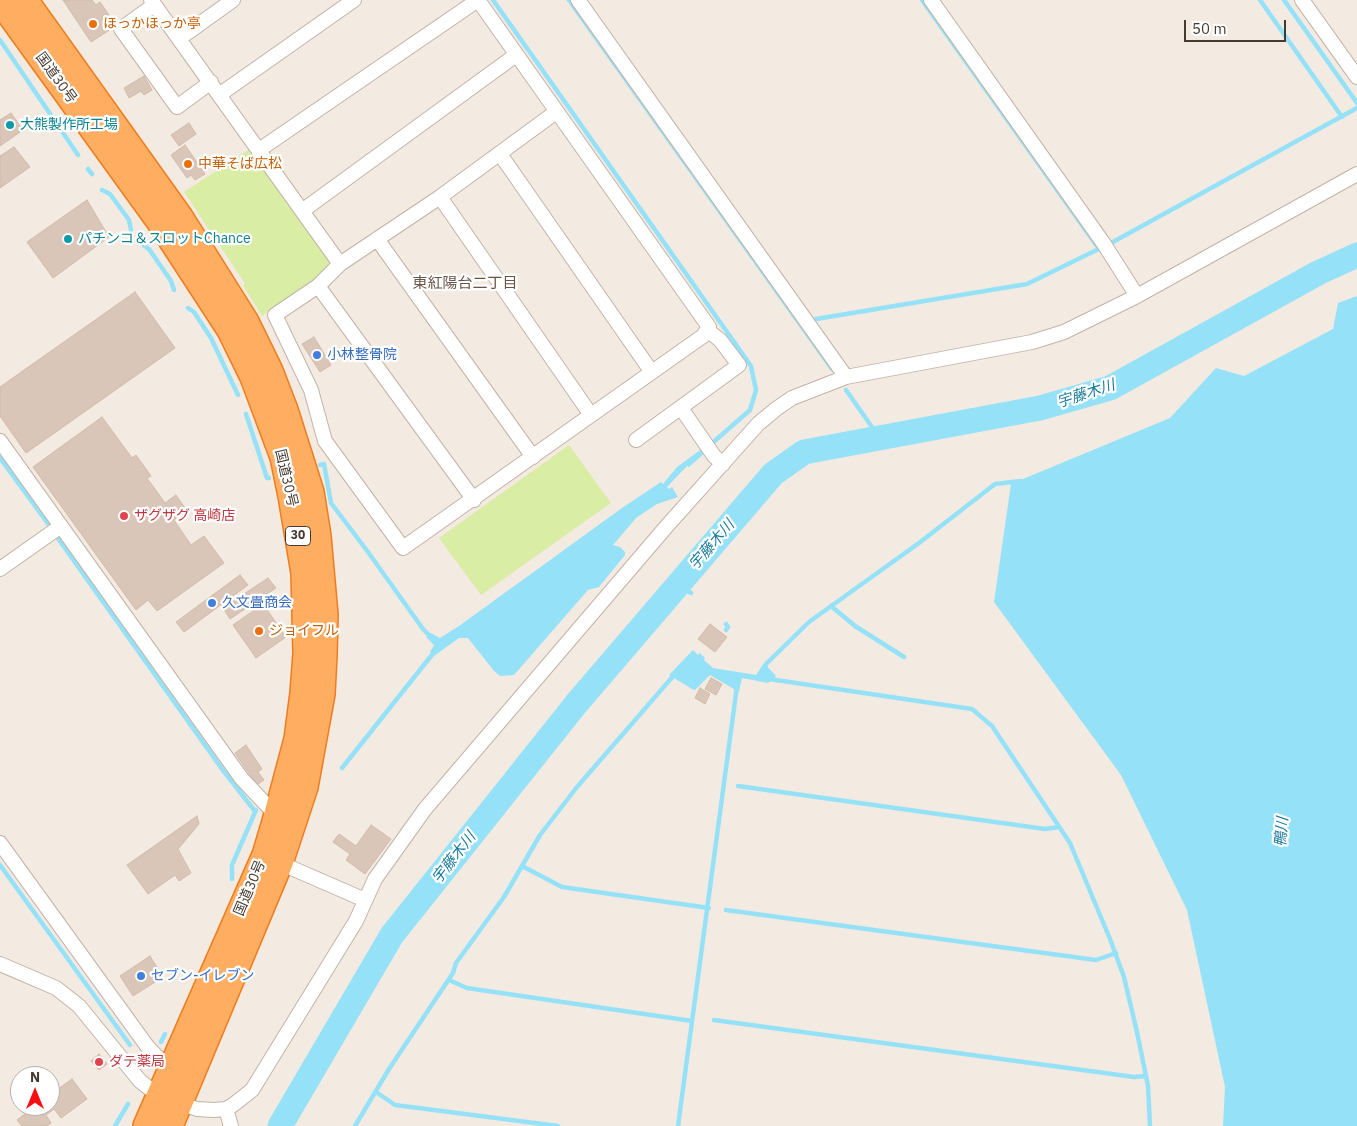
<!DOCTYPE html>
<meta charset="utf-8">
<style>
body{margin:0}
#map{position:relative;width:1357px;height:1126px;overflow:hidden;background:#f3eae1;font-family:"IBM Plex Sans",sans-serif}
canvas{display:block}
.north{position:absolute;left:10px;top:1066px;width:50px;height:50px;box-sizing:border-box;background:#fff;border:1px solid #b5b0ad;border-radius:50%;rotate:0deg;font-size:14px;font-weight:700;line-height:20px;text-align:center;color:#453a31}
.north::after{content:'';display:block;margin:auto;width:18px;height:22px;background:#ff0c13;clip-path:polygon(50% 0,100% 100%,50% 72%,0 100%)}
.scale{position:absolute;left:1184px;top:20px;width:102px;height:22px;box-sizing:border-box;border:2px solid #453a31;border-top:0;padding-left:6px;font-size:15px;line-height:18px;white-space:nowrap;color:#453a31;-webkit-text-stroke:4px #fff;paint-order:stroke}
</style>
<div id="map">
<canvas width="1357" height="1126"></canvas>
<div class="north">N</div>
<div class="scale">50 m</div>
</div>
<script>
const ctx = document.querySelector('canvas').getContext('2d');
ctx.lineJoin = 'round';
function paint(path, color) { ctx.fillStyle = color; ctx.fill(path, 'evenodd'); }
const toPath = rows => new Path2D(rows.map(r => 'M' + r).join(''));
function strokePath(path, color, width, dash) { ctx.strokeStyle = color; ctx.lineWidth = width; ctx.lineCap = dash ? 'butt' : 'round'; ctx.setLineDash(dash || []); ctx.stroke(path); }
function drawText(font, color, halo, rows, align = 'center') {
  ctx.font = font + ' "IBM Plex Sans","Noto Sans JP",sans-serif'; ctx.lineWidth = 4.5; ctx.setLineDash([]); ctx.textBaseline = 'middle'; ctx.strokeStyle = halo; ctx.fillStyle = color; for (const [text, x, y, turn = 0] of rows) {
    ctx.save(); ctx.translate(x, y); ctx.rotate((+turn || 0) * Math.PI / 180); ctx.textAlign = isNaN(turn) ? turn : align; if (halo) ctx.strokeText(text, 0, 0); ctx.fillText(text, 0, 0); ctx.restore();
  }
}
const green = toPath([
 [251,148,332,262,331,268,262,316,244,287,244,282,184,192],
 [569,445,611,503,481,595,439,538]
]);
const water = toPath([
 [1357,296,1357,1126,1223,1126,1225,1087,1187,910,1121,775,994,602,1011,484,1170,418,1216,368,1244,376,1333,329,1338,303],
 [703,448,705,453,689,467,687,466,667,487,669,489,672,487,678,497,657,504,636,518,613,545,620,547,625,552,625,555,599,587,588,590,514,675,500,676,494,671,468,638,459,638,434,656,430,652,434,645,426,637,431,633,440,638,459,626,622,508,661,482,663,484,677,467],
 [693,650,698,655,700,653,705,658,704,660,713,668,756,675,764,663,776,676,768,683,742,678,739,692,710,675,695,690,692,689,669,675]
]);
const stream = toPath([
 [493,0,751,366,756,390,750,410,709,446],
 [569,0,832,369],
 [922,0,1099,249],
 [1260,0,1342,117],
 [1284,0,1357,103],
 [0,40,78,155],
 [88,169,92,174],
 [102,190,110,194,129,220,131,230],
 [143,245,149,249,171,281,174,290],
 [188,308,194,312,211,338,238,395],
 [816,319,1027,284,1111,243,1357,108],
 [846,390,879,437],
 [246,414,267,478,269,478],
 [0,458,49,525],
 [320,465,324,464,331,503,368,552,423,629,433,639],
 [57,537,222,769,254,810],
 [678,585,691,593],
 [831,606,855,626,904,657],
 [726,624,728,627,726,630],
 [764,670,766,664,809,622,919,543,995,484,1021,481],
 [769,679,972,709,992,726,1070,843,1110,939,1124,977,1137,1032,1148,1086,1150,1126],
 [342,768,435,651],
 [738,786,1045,829,1059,827],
 [0,865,130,1045],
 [522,866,562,887,709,908],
 [232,879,232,865,256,810],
 [726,910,1096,960,1116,953],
 [449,980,467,988,692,1021],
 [714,1020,1134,1077,1146,1076],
 [161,1042,165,1034],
 [376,1092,395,1105,558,1126],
 [115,1126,128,1104],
 [355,1126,389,1069,453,973,456,963,504,897,540,835,577,787,675,674],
 [678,1126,737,686]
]);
const river = toPath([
 [280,1126,392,935,576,704,773,474,804,452,1040,408,1110,388,1318,273,1357,255]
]);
const building = toPath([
 [63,0,92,0,96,5,100,2,109,15,104,19,111,29,91,42,63,0],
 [144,76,152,90,144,95,141,91,129,98,124,88,144,76],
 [11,113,23,130,0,146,0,120,11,113],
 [189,123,196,134,179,146,171,135,189,123],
 [185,145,205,174,195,180,191,175,187,178,171,155,185,145],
 [14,147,30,167,0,188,0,156,14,147],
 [87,200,109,237,53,278,27,242,87,200],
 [135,292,175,348,26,453,0,416,0,387,135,292],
 [314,337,331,365,320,372,302,344,314,337],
 [102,417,132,458,136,455,151,476,147,478,165,503,176,495,187,511,174,520,191,545,204,536,224,563,157,611,148,600,136,610,33,467,102,417],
 [240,575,248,585,184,632,176,622,240,575],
 [268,578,276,588,230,619,223,608,268,578],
 [263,604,286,637,256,658,233,625,263,604],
 [710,624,727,637,715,652,698,639,710,624],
 [711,678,722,684,716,695,705,689,711,678],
 [700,688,710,694,705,704,695,698,700,688],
 [246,745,262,769,258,772,264,780,257,785,235,753,246,745],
 [197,816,199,824,178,849,191,873,179,881,175,875,148,894,127,865,197,816],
 [371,825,391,839,365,874,346,860,350,854,333,842,339,834,356,846,371,825],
 [150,956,163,977,133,996,120,976,150,956],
 [99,1054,107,1064,99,1070,91,1061,99,1054],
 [72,1079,87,1099,61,1118,54,1109,46,1115,51,1123,47,1126,22,1126,17,1120,35,1106,50,1106,50,1095,72,1079]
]);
const street = toPath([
 [151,0,340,264],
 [478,0,709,327,703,336,403,548,325,441,311,390,275,315,318,286,340,264,440,197,556,112],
 [578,0,846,377],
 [931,0,1104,244,1137,296],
 [1302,0,1357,77],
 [154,5,121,29,177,107,211,82],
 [180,38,233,0],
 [219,95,354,0],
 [259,150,478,0],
 [500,154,651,371],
 [440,197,591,415],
 [302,211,516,55],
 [377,239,533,457],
 [318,286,474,500],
 [681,408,714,456,723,464],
 [636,440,739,365,720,340,707,330],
 [0,441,242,779,277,816],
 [0,569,61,526],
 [0,843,147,1046,161,1061,173,1067],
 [280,863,365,900],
 [0,964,56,988,79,1006,140,1081,159,1096,197,1109,214,1110,226,1109,233,1105,252,1090,356,921,375,879,425,809,666,527,758,424,776,409,792,398,846,377,1032,342,1064,332,1137,296,1357,174],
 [226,1109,231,1126]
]);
const highway = toPath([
 [25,0,180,217,246,322,270,371,285,410,311,492,318,536,325,615,324,655,322,694,305,787,280,863,170,1126],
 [0,1,159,221,230,330,253,377,283,457,291,496,304,573,306,654,303,693,297,739,274,825,265,855,146,1126]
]);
const markers = [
 [93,24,5,"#e8710a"],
 [10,125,5,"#0f9aa8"],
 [188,164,5,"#e8710a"],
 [68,239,5,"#0f9aa8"],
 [317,355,5,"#3f7fe0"],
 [124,516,5,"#e0444e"],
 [212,603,5,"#3f7fe0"],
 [259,631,5,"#e8710a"],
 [141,976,5,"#3f7fe0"],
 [99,1062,5,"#e0444e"]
];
const shields = [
 [298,536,25]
];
const shieldNames = [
 ["30",298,536]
];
const foodNames = [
 ["ほっかほっか亭",103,24],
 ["中華そば広松",198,164],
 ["ジョイフル",269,631]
];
const streetNames = [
 ["国道30号",56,78,54],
 ["国道30号",286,478,77],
 ["国道30号",250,888,-67]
];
const cultureNames = [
 ["大熊製作所工場",20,125],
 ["パチンコ＆スロットChance",78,239]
];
const shopNames = [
 ["小林整骨院",327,355],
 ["久文畳商会",222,603],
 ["セブン-イレブン",151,976]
];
const healthNames = [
 ["ザグザグ 高崎店",134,516],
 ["ダテ薬局",109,1062]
];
const neighbourhoodNames = [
 ["東紅陽台二丁目",465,284]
];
const waterNames = [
 ["宇藤木川",1086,394,-18],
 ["宇藤木川",712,545,-49],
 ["鴨川",1282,832,-85],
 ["宇藤木川",454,858,-52]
];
paint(green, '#d9eda4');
paint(water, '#95e2f8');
strokePath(stream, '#95e2f8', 4.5);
strokePath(river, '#95e2f8', 25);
paint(building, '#d9c6b8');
strokePath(building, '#d1baa8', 1);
strokePath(street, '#c2b3a6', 16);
strokePath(highway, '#ef7d1f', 28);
strokePath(street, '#fff', 14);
strokePath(highway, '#ffad60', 25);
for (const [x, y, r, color] of markers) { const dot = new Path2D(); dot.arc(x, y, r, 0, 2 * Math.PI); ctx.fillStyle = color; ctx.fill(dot); strokePath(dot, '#fff', 2); }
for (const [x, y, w] of shields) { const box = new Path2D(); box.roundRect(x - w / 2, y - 9.5, w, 19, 4); ctx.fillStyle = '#fff'; ctx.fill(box); strokePath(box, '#453a31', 1); }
drawText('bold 12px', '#453a31', null, shieldNames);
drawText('14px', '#c56008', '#fff', foodNames, 'left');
drawText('14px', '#453a31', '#fff', streetNames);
drawText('14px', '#0d838f', '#fff', cultureNames, 'left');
drawText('14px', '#366cbe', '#fff', shopNames, 'left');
drawText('14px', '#be3a42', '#fff', healthNames, 'left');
drawText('15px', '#695547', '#fff', neighbourhoodNames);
drawText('italic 15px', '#1c7b9a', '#fff', waterNames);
</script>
